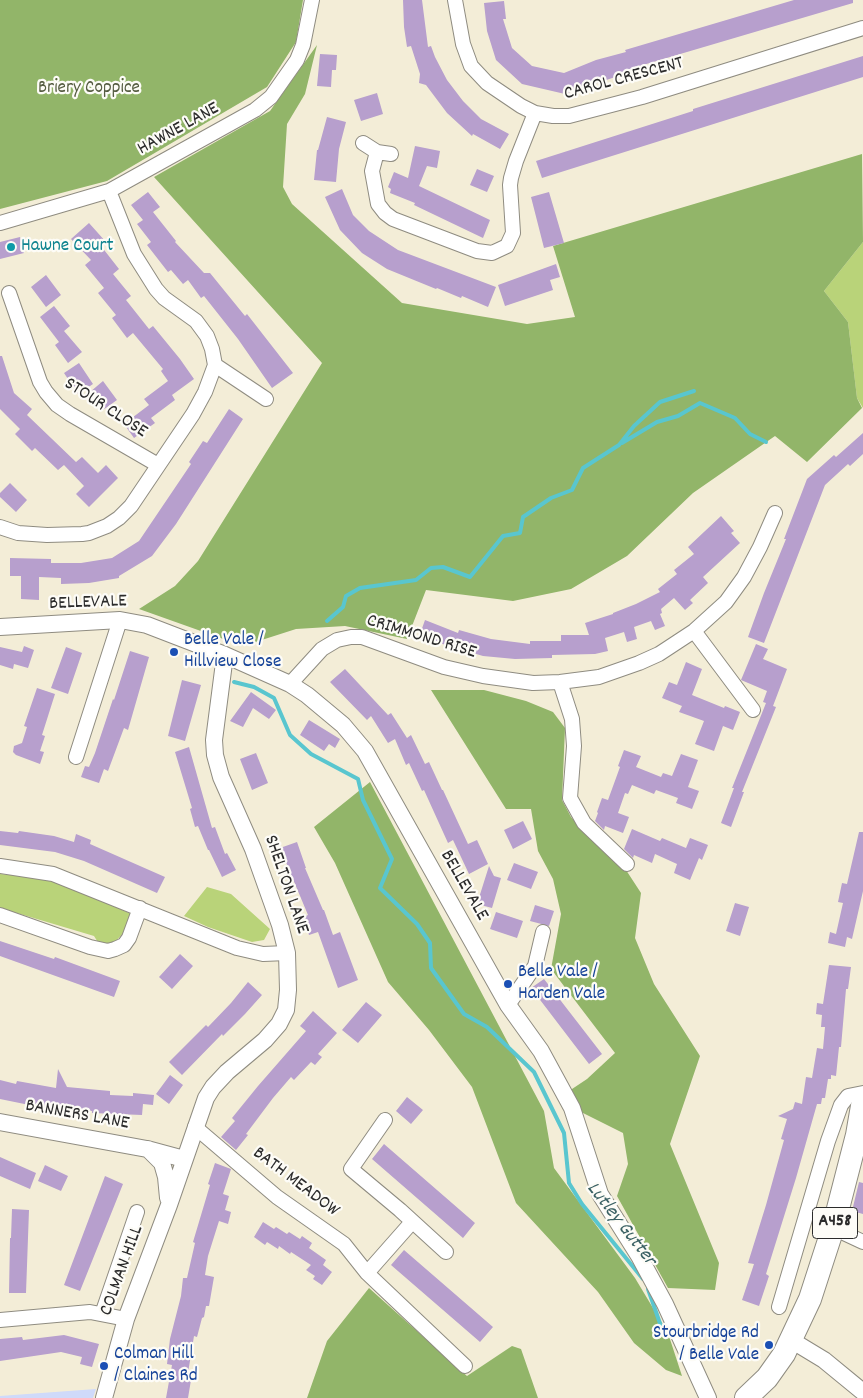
<!DOCTYPE html>
<style>
body{margin:0}
canvas{display:block;background:#f3edd7}
</style>
<canvas width="863" height="1398"></canvas>
<script>
const ctx = document.querySelector('canvas').getContext('2d');
ctx.lineJoin = 'round';
function paint(path, color) { ctx.fillStyle = color; ctx.fill(path, 'evenodd'); }
const toPath = rows => new Path2D(rows.map(r => 'M' + r).join(''));
function strokePath(path, color, width, dash) { ctx.strokeStyle = color; ctx.lineWidth = width; ctx.lineCap = dash ? 'butt' : 'round'; ctx.setLineDash(dash || []); ctx.stroke(path); }
function drawText(font, color, halo, rows, align = 'center') {
  ctx.font = font + ' Dekko,sans-serif'; ctx.lineWidth = 4.5; ctx.setLineDash([]); ctx.textBaseline = 'middle'; ctx.strokeStyle = halo; ctx.fillStyle = color; for (const [text, x, y, turn = 0] of rows) {
    ctx.save(); ctx.translate(x, y); ctx.rotate((+turn || 0) * Math.PI / 180); ctx.textAlign = isNaN(turn) ? turn : align; if (halo) ctx.strokeText(text, 0, 0); ctx.fillText(text, 0, 0); ctx.restore();
  }
}
const built = toPath([
 [96,1389,93,1398,0,1398,0,1396]
]);
const green = toPath([
 [863,242,863,408,857,398,848,322,824,291],
 [0,874,35,877,69,886,131,914,128,928,113,944,99,944,94,936,0,908],
 [207,887,231,894,270,929,264,940,252,942,208,927,184,916]
]);
const forest = toPath([
 [0,0,303,0,296,42,267,87,107,181,0,209],
 [317,45,305,94,287,124,283,187,292,204,402,303,527,324,575,317,553,246,862,154,863,242,824,291,848,322,857,398,862,408,807,462,775,436,693,493,627,556,571,589,513,601,426,590,407,639,345,626,296,629,243,646,139,609,175,586,198,561,322,363,154,177,270,111],
 [431,690,484,690,526,701,553,712,565,728,562,800,571,817,582,829,626,870,641,893,635,938,654,984,700,1056,670,1144,719,1263,715,1290,668,1288,617,1196,628,1164,623,1133,581,1112,566,1093,587,1079,615,1053,551,969,561,914,553,879,538,851,531,809,506,809],
 [370,782,544,1111,554,1168,635,1278,668,1333,682,1376,666,1370,634,1343,598,1292,516,1203,472,1087,429,1030,388,982,335,863,314,827],
 [369,1288,467,1376,512,1346,521,1349,538,1398,307,1398,327,1341]
]);
const stream = toPath([
 [622,443,657,422,678,416,700,403,735,418,750,434,766,442],
 [327,621,343,607,346,596,360,588,416,580,431,568,443,567,470,577,503,536,520,533,523,517,551,498,572,490,583,468,619,445,634,426,660,402,694,391],
 [234,682,254,687,274,698,290,735,311,754,358,779,363,800,392,859,380,888,417,924,430,943,431,968,464,1014,487,1027,534,1072,564,1133,569,1183,582,1204,643,1279],
 [648,1289,663,1332]
]);
const building = toPath([
 [403,0,422,0,428,47,431,46,435,57,447,80,463,101,481,119,509,134,500,149,473,134,472,136,447,113,426,85,419,83,420,74,411,46,407,47,404,27],
 [794,0,853,0,853,3,626,70,627,73,565,94,522,84,496,60,487,31,484,3,504,1,506,19,503,19,512,48,532,66,564,73,596,60,626,52,625,50],
 [320,54,337,55,336,70,332,70,331,87,317,86],
 [863,56,863,77,542,178,536,161,693,111,693,109],
 [377,93,383,114,361,121,354,100],
 [327,117,346,122,339,149,336,182,314,180,317,150,318,150],
 [415,146,440,151,437,168,427,166,419,186,490,220,483,238,414,205,415,203,390,193,391,189,388,187,394,172,408,178],
 [477,169,494,176,487,192,470,185],
 [342,189,353,215,369,231,398,250,496,287,488,307,462,296,461,298,437,288,436,289,387,269,362,253,340,230,325,197],
 [148,192,160,207,153,212,176,241,175,242,204,273,210,273,245,316,247,314,293,373,272,388,238,339,204,296,201,298,188,280,183,284,171,270,168,272,147,245,151,242,137,224,143,220,131,205],
 [549,192,564,243,544,248,531,197],
 [89,223,106,242,101,246,119,269,113,274,131,296,126,300,149,329,153,326,180,359,194,379,172,395,175,400,151,418,155,423,134,438,124,424,149,405,144,399,168,381,161,371,163,369,133,333,127,338,112,318,116,315,98,293,104,288,85,265,91,260,71,239],
 [20,237,24,253,0,259,0,242],
 [556,264,560,277,550,280,553,290,505,306,498,285],
 [46,275,61,295,46,307,31,287],
 [54,306,70,326,64,331,82,352,68,363,55,345,59,342,40,317],
 [0,356,2,356,14,393,32,409,27,415,76,462,82,457,98,473,106,465,118,478,89,507,76,494,84,486,64,465,58,470,35,448,32,451,15,434,20,429,0,409],
 [79,363,93,384,78,394,64,373],
 [103,381,117,400,103,410,90,392],
 [229,409,243,419,176,524,152,556,119,576,119,578,89,583,61,584,61,578,39,577,39,600,21,599,21,576,10,576,10,558,51,559,51,563,81,563,112,558,139,541,191,464,189,462,203,441,207,443],
 [863,433,863,454,850,466,848,464,825,485,764,643,748,637,764,593,786,539,784,539,807,479,834,455,836,457],
 [10,483,27,500,16,512,0,497,0,493],
 [721,516,734,531,731,533,740,543,703,577,708,583,690,600,693,603,685,610,674,598,661,609,662,613,660,614,665,626,655,630,651,621,634,627,637,639,627,642,624,632,605,638,608,651,595,654,552,655,552,658,515,659,483,656,419,637,425,620,458,633,459,630,491,639,530,644,530,641,561,641,561,635,589,635,585,623,613,614,613,613,636,604,660,592,658,589,677,574,674,570,694,554,688,547],
 [756,644,768,649,763,659,787,669,773,706,776,707,742,792,744,792,731,827,721,823,734,788,732,788,766,703,763,702,767,691,741,680],
 [24,646,34,650,28,668,14,664,13,669,0,665,0,647,22,652],
 [66,647,82,653,68,694,51,688],
 [130,651,149,657,128,730,124,728,108,771,104,769,99,783,81,777,85,766,89,767,95,753,113,699,114,700],
 [686,662,702,669,692,695,724,708,725,706,740,712,733,730,723,726,714,751,695,744,704,721,679,712,682,706,662,698,669,682,677,685],
 [345,669,388,715,391,713,407,738,411,735,425,764,429,762,442,790,443,790,468,844,477,840,488,864,469,874,453,840,448,843,424,790,422,791,409,763,406,765,395,739,388,743,371,716,367,720,330,682],
 [182,680,201,685,185,741,168,736],
 [37,688,55,694,42,735,45,736,40,751,44,752,40,764,16,755,13,752,14,746,22,743,27,727,24,726],
 [251,692,276,710,269,719,253,708,243,727,230,721],
 [309,720,340,739,335,748,329,744,324,751,300,735],
 [189,747,212,828,215,827,225,854,227,853,236,870,222,877,209,850,208,850,198,826,195,827,190,809,192,808,175,752],
 [624,750,641,756,636,767,661,777,663,773,672,776,681,754,698,760,688,787,699,791,692,809,676,803,678,798,656,790,654,794,632,785,628,794,625,793,618,813,629,817,623,833,605,826,604,830,595,821,598,813,597,812,602,798,608,800,620,767,618,766],
 [256,753,268,783,252,790,240,759],
 [523,821,532,839,513,849,504,830],
 [632,829,660,841,662,838,686,848,690,838,708,845,702,860,699,858,690,880,674,873,677,864,655,854,652,863,634,855,633,858,624,849],
 [0,831,18,833,19,831,54,836,74,842,76,834,91,840,90,844,165,877,157,893,84,861,55,852,0,845],
 [859,832,863,832,863,891,852,939,847,937,845,947,828,943,830,932,836,934,843,903,838,902,842,883,847,884],
 [297,842,306,868,305,868,323,910,324,910,333,935,340,932,358,980,338,988,318,932,309,935,303,917,308,915,280,848],
 [514,863,538,872,531,889,507,880],
 [489,866,494,876,501,878,492,908,477,904],
 [735,903,749,907,740,936,726,931],
 [535,905,554,911,549,926,530,921],
 [496,912,523,921,517,938,490,929],
 [0,941,54,959,55,957,120,981,114,997,0,956],
 [180,954,193,966,172,989,159,977],
 [829,965,851,967,848,989,846,989,841,1047,839,1047,836,1076,831,1075,831,1079,828,1079,825,1098,822,1098,821,1104,817,1104,796,1178,766,1274,769,1276,759,1306,742,1300,754,1264,748,1263,766,1205,784,1140,781,1139,787,1119,778,1116,793,1109,795,1102,802,1104,806,1077,812,1078,817,1048,823,1049,825,1027,821,1027,822,1015,816,1014,817,1003,823,1004],
 [544,979,602,1054,589,1064,531,988],
 [248,982,262,995,245,1014,223,1036,222,1034,182,1075,169,1062,206,1025,208,1027,231,1003],
 [366,1002,382,1015,358,1043,342,1030],
 [313,1011,337,1033,318,1054,322,1057,315,1065,311,1062,294,1080,291,1077,273,1098,246,1134,248,1135,236,1150,221,1137,235,1121,232,1118,258,1086,306,1031,300,1026],
 [58,1069,67,1087,110,1091,110,1095,133,1096,133,1093,154,1095,153,1105,143,1104,142,1115,92,1113,92,1111,50,1107,49,1109,0,1099,0,1080,16,1084,17,1081,56,1088],
 [170,1075,183,1085,169,1104,156,1094],
 [407,1097,423,1110,411,1124,396,1111],
 [384,1144,475,1223,463,1238,372,1159],
 [0,1157,36,1173,30,1189,0,1176],
 [215,1163,231,1169,223,1194,229,1196,225,1210,231,1212,228,1224,219,1221,208,1256,205,1275,214,1277,209,1306,206,1306,204,1317,202,1318,197,1337,194,1336,188,1373,192,1374,188,1398,166,1398,172,1365,167,1364,170,1339,181,1296,183,1278,187,1278,195,1243,193,1242,210,1185,208,1184],
 [45,1165,68,1176,61,1191,38,1181],
 [105,1176,123,1184,80,1291,64,1285],
 [859,1182,863,1183,863,1214,852,1211],
 [12,1209,29,1210,26,1293,9,1293,10,1238,11,1238],
 [263,1222,274,1229,276,1227,287,1234,289,1232,300,1239,302,1236,312,1243,309,1248,326,1260,323,1265,332,1272,322,1285,313,1279,315,1276,306,1270,311,1265,291,1252,290,1254,279,1246,278,1249,267,1242,265,1245,254,1237],
 [404,1250,493,1327,480,1342,391,1265],
 [64,1335,99,1344,92,1367,80,1364,82,1357,61,1352,0,1361,0,1339,22,1337,23,1340]
]);
const minor = toPath([
 [455,0,463,44,471,66,487,83,521,106,535,113,553,116,569,116,642,97,863,28],
 [363,143,377,152,391,154],
 [377,152,372,171,378,204,385,213,393,219,477,251,492,253,507,246,513,233,510,185,511,178,516,161,535,113],
 [0,223,109,191,255,110,271,97,297,60,303,45,312,0],
 [9,293,40,382,46,392,57,405,70,414,158,465],
 [215,365,266,399],
 [0,527,18,533,47,535,82,534,89,533,107,526,119,518,131,506,193,414,205,392,215,365,212,349,207,336,196,321,164,298,156,289,134,254,109,191],
 [694,631,753,710],
 [560,682,572,719,574,746,570,798,584,823,627,864],
 [290,684,322,649,337,640,351,637,362,637,444,667,483,676,533,683,560,682,599,677,639,663,659,654,694,631,726,602,744,577,760,547,775,513],
 [76,757,120,620],
 [0,866,53,874,237,948,263,954,287,953],
 [0,915,90,947,108,951,115,949,124,945,129,938,140,908],
 [508,1005,535,966,543,932],
 [385,1120,351,1169,400,1210,446,1252],
 [195,1127,277,1197,344,1244,367,1273,465,1366],
 [833,1228,863,1242],
 [367,1273,412,1222],
 [779,1307,828,1141,841,1105,848,1096,863,1093],
 [102,1314,137,1212],
 [0,1320,90,1312,126,1319]
]);
const tertiary = toPath([
 [0,627,120,620,147,625,225,655,290,684,307,695,343,725,365,751,508,1005,541,1051,572,1108,600,1194,639,1256,665,1304,708,1398],
 [0,1122,147,1149,184,1159],
 [148,1149,162,1163,166,1177,168,1198],
 [791,1340,824,1360,863,1392],
 [104,1398,126,1319,169,1205,206,1098,213,1087,227,1072,265,1040,279,1024,286,1010,288,990,287,953,280,925,253,849,221,777,215,755,214,740,225,655]
]);
const trunk = toPath([
 [746,1398,767,1378,784,1354,810,1299,833,1228,857,1135,863,1100]
]);
const markers = [
 [11,247,5,"#0f9aa8"],
 [174,652,5,"#1a4fb4"],
 [508,984,5,"#1a4fb4"],
 [769,1345,5,"#1a4fb4"],
 [104,1366,5,"#1a4fb4"]
];
const shields = [
 [835,1223,45]
];
const shieldNames = [
 ["A458",835,1223]
];
const streetNames = [
 ["CAROL CRESCENT",624,80,-15],
 ["HAWNE LANE",179,130,-29],
 ["STOUR CLOSE",105,409,33],
 ["BELLEVALE",88,604,-2],
 ["CRIMMOND RISE",421,638,17],
 ["SHELTON LANE",285,885,71],
 ["BELLEVALE",463,886,60],
 ["BANNERS LANE",77,1116,10],
 ["BATH MEADOW",295,1183,37],
 ["COLMAN HILL",123,1271,-70]
];
const parkNames = [
 ["Briery Coppice",89,89]
];
const cultureNames = [
 ["Hawne Court",21,247]
];
const transitNames = [
 ["Belle Vale /",184,641],
 ["Hillview Close",184,663],
 ["Belle Vale /",518,973],
 ["Harden Vale",518,995],
 ["Stourbridge Rd",759,1334,"right"],
 ["/ Belle Vale",759,1356,"right"],
 ["Colman Hill",114,1355],
 ["/ Claines Rd",114,1377]
];
const waterNames = [
 ["Lutley Gutter",620,1225,52]
];
paint(built, '#cfdafa');
paint(green, '#b9d379');
paint(forest, '#92b569');
strokePath(stream, '#59c6cf', 4);
paint(building, '#b79fcd');
strokePath(minor, '#8f8c81', 16);
strokePath(tertiary, '#8f8c81', 18);
strokePath(trunk, '#8f8c81', 24);
strokePath(minor, '#fff', 14);
strokePath(tertiary, '#fff', 16);
strokePath(trunk, '#fff', 22);
for (const [x, y, r, color] of markers) { const dot = new Path2D(); dot.arc(x, y, r, 0, 2 * Math.PI); ctx.fillStyle = color; ctx.fill(dot); strokePath(dot, '#fdfcf7', 2); }
for (const [x, y, w] of shields) { const box = new Path2D(); box.roundRect(x - w / 2, y - 15.5, w, 31, 4); ctx.fillStyle = '#fdfcf7'; ctx.fill(box); strokePath(box, '#2b2b2b', 1); }
drawText('bold 18px', '#2b2b2b', null, shieldNames);
drawText('19px', '#2b2b2b', '#fdfcf7', streetNames);
drawText('19px', '#565d42', '#fdfcf7', parkNames);
drawText('19px', '#0d838f', '#fdfcf7', cultureNames, 'left');
drawText('19px', '#164399', '#fdfcf7', transitNames, 'left');
drawText('italic 20px', '#3b6164', '#fdfcf7', waterNames);
</script>
